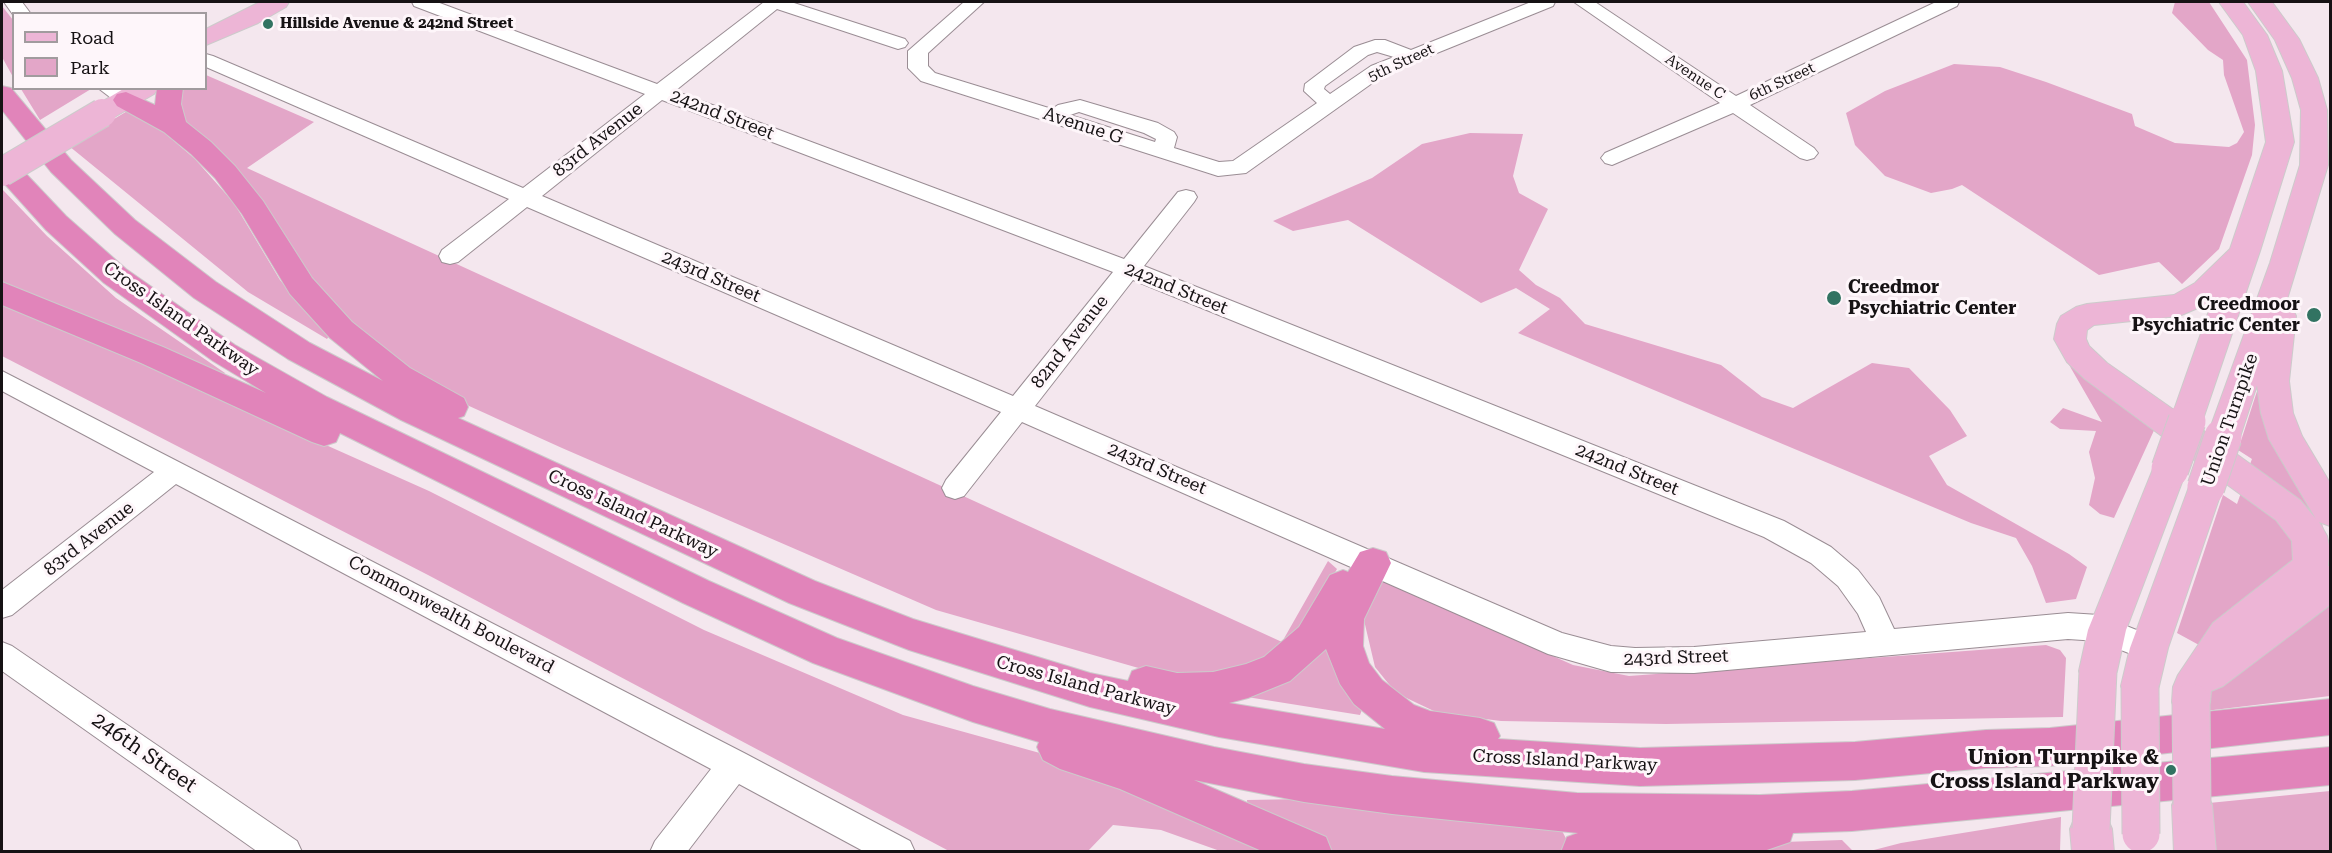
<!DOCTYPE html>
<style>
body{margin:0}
#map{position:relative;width:2332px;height:853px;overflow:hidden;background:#f4e7ee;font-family:"Roboto Serif",serif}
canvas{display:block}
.frame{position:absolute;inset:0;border:3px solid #161214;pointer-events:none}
.legend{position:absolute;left:12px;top:12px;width:195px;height:78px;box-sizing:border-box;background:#fef6fa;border:2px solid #a19b9e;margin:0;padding:8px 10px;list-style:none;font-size:18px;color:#161214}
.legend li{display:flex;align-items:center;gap:12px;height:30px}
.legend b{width:30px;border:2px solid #a19b9e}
</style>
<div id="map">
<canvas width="2332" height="853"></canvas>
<div class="frame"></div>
<ul class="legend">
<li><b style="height:8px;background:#edb5d6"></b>Road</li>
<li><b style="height:16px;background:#e3a6c8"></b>Park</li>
</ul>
</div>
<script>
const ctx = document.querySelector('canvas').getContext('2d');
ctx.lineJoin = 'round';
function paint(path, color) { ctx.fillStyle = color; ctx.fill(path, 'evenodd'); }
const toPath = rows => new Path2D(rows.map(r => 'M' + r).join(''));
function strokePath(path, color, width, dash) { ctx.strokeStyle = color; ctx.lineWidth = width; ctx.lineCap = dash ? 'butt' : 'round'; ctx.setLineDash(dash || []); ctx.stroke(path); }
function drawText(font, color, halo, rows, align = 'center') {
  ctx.font = font + ' "Roboto Serif",serif'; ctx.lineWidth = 6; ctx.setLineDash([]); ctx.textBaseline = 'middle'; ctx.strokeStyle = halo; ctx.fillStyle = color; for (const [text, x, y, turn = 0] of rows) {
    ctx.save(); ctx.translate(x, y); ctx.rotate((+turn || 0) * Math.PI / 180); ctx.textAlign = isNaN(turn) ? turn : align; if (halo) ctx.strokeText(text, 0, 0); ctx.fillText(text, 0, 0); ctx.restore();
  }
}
const green = toPath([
 [2175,2,2209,2,2247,60,2255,125,2252,155,2219,249,2182,284,2159,262,2099,275,1962,185,1952,189,1931,193,1885,176,1855,145,1846,113,1885,91,1954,64,2000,67,2046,82,2132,114,2135,126,2175,143,2229,147,2237,143,2244,132,2224,75,2223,60,2208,50,2172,13],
 [2,6,13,20,13,77,2,57],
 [206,75,314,122,247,168,1282,642,1328,561,1337,569,1305,627,1242,674,1163,675,936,610,562,448,447,396,346,323,180,120,176,89,206,88],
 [21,89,91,88,91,89,40,120],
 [129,110,159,128,195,159,234,203,280,280,329,336,327,339,248,292,69,146],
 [1470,133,1523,134,1513,176,1519,193,1548,209,1519,270,1536,285,1560,298,1585,324,1721,365,1762,397,1793,408,1872,363,1909,368,1950,410,1967,436,1929,456,1947,485,2069,554,2087,567,2076,599,2046,603,2032,566,2016,538,1971,523,1518,333,1550,309,1516,288,1481,303,1348,220,1293,231,1273,221,1372,178,1422,144],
 [2,189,47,236,116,298,225,373,221,376,149,343,2,284],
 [2,304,95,342,429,491,704,630,903,715,1101,770,1291,851,1220,851,1161,830,1113,825,1088,851,949,851,428,575,2,356],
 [2068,363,2156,426,2114,518,2100,514,2089,505,2095,478,2089,452,2096,431,2060,429,2050,422,2063,408,2102,422],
 [2259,385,2321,520,2330,550,2247,472,2252,459,2238,450],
 [2243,487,2271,505,2297,545,2294,565,2199,645,2177,633,2223,495,2237,504],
 [1385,581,1573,665,1629,676,2046,645,2060,650,2066,658,2063,717,1666,724,1501,721,1438,713,1396,693,1375,667,1363,616,1373,582],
 [2330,599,2330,696,2205,711,2209,685],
 [1327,638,1363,707,1360,715,1247,697],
 [2330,791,2330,851,2214,851,2209,803],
 [1304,799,1462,821,1561,829,1570,846,1558,852,1324,851,1248,816,1247,800],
 [2061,817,2060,851,1870,851,1901,843],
 [1842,840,1853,851,1619,852,1668,846]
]);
const minor = toPath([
 [4,2,22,2,31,14,14,14,14,16,4,2],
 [412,2,437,2,657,84,764,2,791,2,905,39,908,43,905,47,898,49,777,9,675,91,1124,259,1178,192,1186,190,1194,192,1197,197,1194,202,1144,266,1784,521,1831,547,1858,570,1879,597,1894,629,2068,613,2099,615,2159,639,2164,648,2159,657,2149,661,2098,641,2068,639,1694,673,1611,672,1548,654,1022,422,964,496,955,499,946,496,942,488,946,480,1001,412,527,207,458,262,450,264,442,262,439,256,442,250,509,199,206,67,206,54,213,56,523,188,645,94,414,6,412,2],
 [662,100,1113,272,1013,396,542,196,662,100],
 [1133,280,1764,537,1811,563,1838,586,1858,614,1866,632,1694,647,1635,648,1611,646,1562,633,1035,406,1133,280],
 [964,2,984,2,928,53,928,66,935,73,1052,109,1058,105,1080,100,1158,123,1174,132,1177,137,1174,148,1219,162,1233,161,1317,103,1304,91,1305,84,1354,47,1375,40,1385,40,1411,50,1531,2,1555,2,1553,6,1385,74,1246,173,1218,176,921,81,908,68,908,51,964,2],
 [1377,52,1394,57,1371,66,1330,94,1324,89,1325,86,1368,55,1377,52],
 [1079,112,1144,133,1156,139,1155,142,1070,115,1079,112],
 [1574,2,1595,2,1736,96,1936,2,1959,2,1957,6,1750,105,1814,148,1818,153,1814,158,1807,160,1800,158,1733,113,1612,165,1605,163,1601,158,1605,153,1720,103,1574,2],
 [98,88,122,88,136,100,133,104,126,106,119,104,98,88],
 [2,371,746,754,910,841,915,852,865,852,739,784,687,852,650,852,655,841,711,769,176,484,12,615,2,618,2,590,154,472,2,391,2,371],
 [2,642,12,646,297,841,302,852,258,852,2,671,2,642]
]);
const major = toPath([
 [260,2,289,2,286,7,258,23,206,45,206,29,260,2],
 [2219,2,2243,2,2267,35,2282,71,2294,142,2260,251,2200,428,2208,434,2270,263,2300,165,2301,110,2292,78,2275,40,2248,2,2272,2,2299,39,2318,78,2327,110,2328,165,2285,306,2292,308,2296,316,2289,381,2293,413,2302,436,2330,483,2330,526,2319,522,2327,536,2330,550,2328,566,2330,566,2330,605,2223,686,2211,691,2210,702,2205,714,2191,720,2177,714,2172,702,2173,687,2178,675,2213,623,2293,560,2292,541,2276,520,2218,478,2223,487,2168,648,2159,686,2154,698,2140,703,2126,698,2121,686,2130,648,2189,487,2194,477,2206,473,2217,477,2085,379,2067,362,2054,339,2057,324,2061,316,2076,307,2087,304,2174,295,2195,283,2230,249,2266,142,2256,71,2243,35,2219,2],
 [2212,302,2174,410,2107,363,2089,346,2086,339,2087,330,2094,325,2179,316,2212,302],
 [2257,385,2261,413,2269,439,2316,519,2300,500,2228,448,2235,446,2240,437,2257,385],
 [125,88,158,88,154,94,111,119,102,121,93,119,89,113,93,107,125,88],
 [2170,455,2182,459,2187,469,2126,630,2117,671,2111,683,2098,688,2085,683,2079,671,2088,630,2153,469,2158,459,2170,455],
 [2192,785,2206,791,2212,805,2216,852,2174,852,2172,805,2178,791,2192,785],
 [2091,809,2106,815,2112,829,2114,852,2072,852,2070,829,2076,815,2091,809]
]);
const highway = toPath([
 [2,86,11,88,71,160,135,220,216,282,310,343,383,381,330,338,290,294,242,214,215,178,191,154,164,132,117,106,113,100,117,94,126,92,155,105,157,88,183,88,181,104,186,122,211,142,235,166,263,201,312,278,352,322,410,368,464,398,468,407,464,416,458,418,815,581,913,619,1090,673,1128,681,1132,671,1146,666,1177,673,1213,672,1246,664,1264,657,1299,627,1330,575,1343,570,1348,572,1360,552,1373,548,1386,552,1391,563,1364,619,1363,646,1369,663,1382,680,1414,705,1430,711,1480,718,1494,723,1500,736,1498,739,1640,748,1855,742,1986,730,2050,728,2330,699,2330,735,2050,766,1986,768,1855,780,1640,786,1424,772,1219,737,1090,707,909,650,789,603,401,420,288,359,194,298,115,234,51,172,2,110,2,86],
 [1326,649,1340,684,1354,704,1385,729,1229,703,1248,698,1290,681,1326,649],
 [2,156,12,159,66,216,126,269,235,345,327,397,709,581,837,638,973,686,1050,709,1214,747,1304,764,1392,776,1577,793,1760,795,1852,791,2330,747,2330,785,1852,831,1793,833,1790,842,1761,852,1561,852,1567,837,1578,833,1392,814,1304,802,1194,780,1326,837,1332,852,1264,852,1120,789,1060,769,1043,760,1037,747,1039,742,973,722,813,663,683,603,340,433,336,442,324,446,312,442,141,363,2,305,2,282,163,347,266,393,213,361,104,283,46,230,2,181,2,156]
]);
const majorBridgeFar1 = toPath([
 [2,172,102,113]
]);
const majorBridge = toPath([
 [2170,469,2187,421],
 [2206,487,2223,437],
 [2140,686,2141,834],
 [2191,702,2192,805],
 [2091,829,2098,671]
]);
const markers = [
 [268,24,6,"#327362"],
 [1834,298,8,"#327362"],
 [2314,315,8,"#327362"],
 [2171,770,6,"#327362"]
];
const farPoinames = [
 ["Hillside Avenue & 242nd Street",280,24]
];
const farStreetnames = [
 ["5th Street",1401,63,-25],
 ["Avenue C",1695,77,34],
 ["6th Street",1782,82,-25]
];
const streetNames = [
 ["242nd Street",722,115,21],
 ["Avenue G",1083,126,18],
 ["83rd Avenue",598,140,-38],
 ["243rd Street",711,277,23],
 ["242nd Street",1176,289,22],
 ["Cross Island Parkway",181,319,35],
 ["82nd Avenue",1070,342,-52],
 ["Union Turnpike",2230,420,-71],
 ["243rd Street",1157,469,23],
 ["242nd Street",1627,470,22],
 ["Cross Island Parkway",633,514,25],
 ["83rd Avenue",89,539,-38],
 ["Commonwealth Boulevard",451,615,28],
 ["243rd Street",1676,658,-2],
 ["Cross Island Parkway",1086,686,15],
 ["Cross Island Parkway",1565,761,3]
];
const poiNames = [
 ["Creedmor",1848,288],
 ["Psychiatric Center",1848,309],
 ["Creedmoor",2300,305,"right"],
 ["Psychiatric Center",2300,326,"right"]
];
const nearStreetnames = [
 ["246th Street",144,753,35]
];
const nearPoinames = [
 ["Union Turnpike &",2159,758],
 ["Cross Island Parkway",2159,782]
];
paint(green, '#e3a6c8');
strokePath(minor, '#9a8d94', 2);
strokePath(major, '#cccbcb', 2);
strokePath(highway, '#cccbcb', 2);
paint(minor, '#fff');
paint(major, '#edb5d6');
paint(highway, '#e184ba');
strokePath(majorBridgeFar1, '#cccbcb', 30, []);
strokePath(majorBridge, '#cccbcb', 39, []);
strokePath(majorBridgeFar1, '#edb5d6', 28);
strokePath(majorBridge, '#edb5d6', 37);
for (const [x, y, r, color] of markers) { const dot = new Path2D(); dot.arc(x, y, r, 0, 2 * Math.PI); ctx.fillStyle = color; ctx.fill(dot); strokePath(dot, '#fef6fa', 2); }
drawText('bold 15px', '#161214', '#fef6fa', farPoinames, 'left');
drawText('15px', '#161214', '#fef6fa', farStreetnames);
drawText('18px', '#161214', '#fef6fa', streetNames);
drawText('bold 18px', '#161214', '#fef6fa', poiNames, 'left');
drawText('21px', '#161214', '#fef6fa', nearStreetnames);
drawText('bold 21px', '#161214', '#fef6fa', nearPoinames, 'right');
</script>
